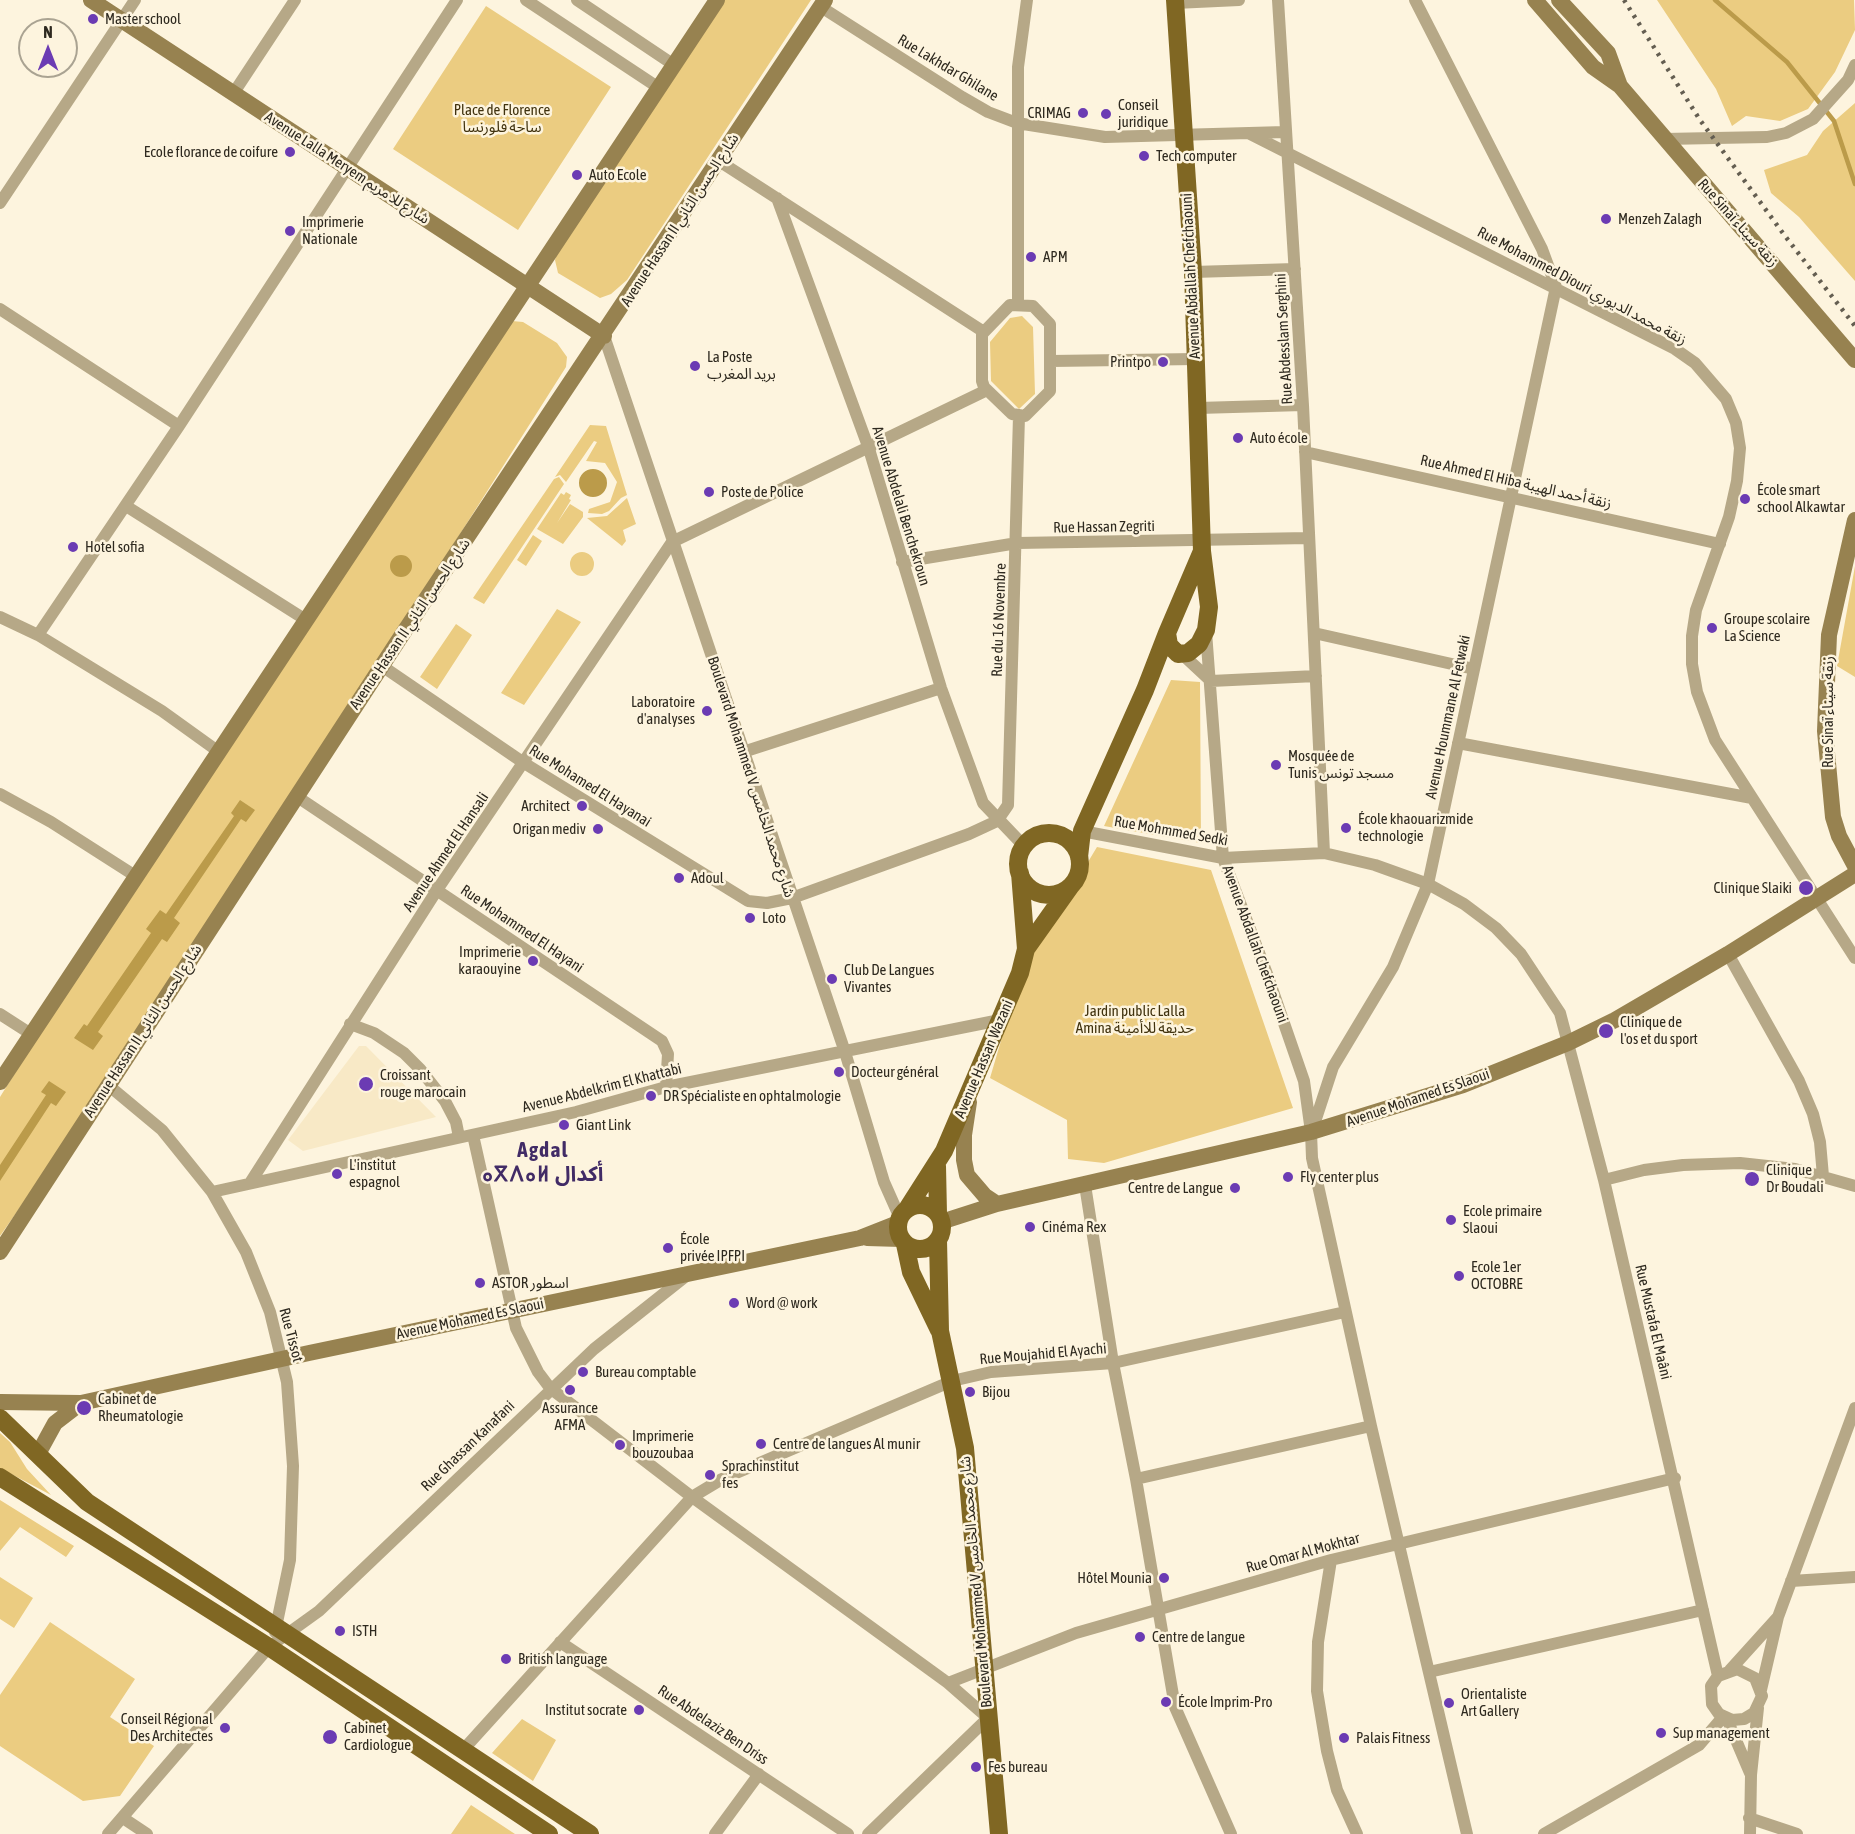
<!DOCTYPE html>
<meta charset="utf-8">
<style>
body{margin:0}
#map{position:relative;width:1855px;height:1834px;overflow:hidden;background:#fdf4de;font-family:"Asap Condensed",sans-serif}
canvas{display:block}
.north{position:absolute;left:18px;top:18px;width:60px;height:60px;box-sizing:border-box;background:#fdf4de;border:2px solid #aaa392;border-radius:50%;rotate:0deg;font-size:16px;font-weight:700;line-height:24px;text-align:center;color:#2e291f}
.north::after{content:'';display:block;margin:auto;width:21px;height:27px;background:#6b3bb3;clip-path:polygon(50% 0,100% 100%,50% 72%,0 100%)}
</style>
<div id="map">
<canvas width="1855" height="1834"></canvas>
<div class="north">N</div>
</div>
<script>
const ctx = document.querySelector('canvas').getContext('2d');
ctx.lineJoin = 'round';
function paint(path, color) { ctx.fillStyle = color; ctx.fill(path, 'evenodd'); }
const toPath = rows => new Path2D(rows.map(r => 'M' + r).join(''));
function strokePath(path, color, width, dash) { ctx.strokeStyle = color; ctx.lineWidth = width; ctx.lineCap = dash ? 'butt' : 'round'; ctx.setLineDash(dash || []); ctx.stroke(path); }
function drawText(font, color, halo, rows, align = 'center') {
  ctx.font = font + ' "Asap Condensed","Noto Sans Arabic","Noto Sans Tifinagh",sans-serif'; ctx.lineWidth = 5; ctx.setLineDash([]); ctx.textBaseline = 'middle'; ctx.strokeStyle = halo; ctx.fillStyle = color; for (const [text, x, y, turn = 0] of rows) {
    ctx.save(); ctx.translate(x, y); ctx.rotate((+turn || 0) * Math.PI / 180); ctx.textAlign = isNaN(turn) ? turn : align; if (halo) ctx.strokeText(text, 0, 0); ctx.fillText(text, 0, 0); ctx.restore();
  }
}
const built = toPath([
 [359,1046,366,1046,436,1117,303,1151,288,1140]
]);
const green = toPath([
 [717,0,811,0,627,280,611,294,600,298,558,273,555,260,559,246],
 [1657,0,1854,0,1855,30,1835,72,1808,109,1780,121,1746,116,1732,126,1716,89],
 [486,6,611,87,518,230,393,149],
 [1855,103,1855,281,1799,217,1771,193,1764,170,1807,155,1823,131],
 [1022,316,1033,327,1035,394,1019,409,991,381,990,342,1010,318],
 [512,321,523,322,557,343,567,357,566,367,229,898,91,1106,0,1236,0,1097,153,851],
 [590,425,606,426,627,495,621,498,609,511,602,514,588,513,589,509,610,502,617,482,605,463,586,461,597,442,594,441,566,482,560,475,555,477],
 [559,477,564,484,484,604,473,598,554,479],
 [566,492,571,495,569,499,571,500,557,523,570,504,583,512,583,517,563,544,537,529,561,493,564,495],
 [627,498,636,524,623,530,626,541,622,546,587,518,607,516],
 [533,535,542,541,526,566,517,560],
 '570 564a12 12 0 1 1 24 0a12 12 0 1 1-24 0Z',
 [1855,566,1855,677,1837,666],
 [557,609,581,622,524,705,501,693],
 [456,624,472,635,437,689,420,677],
 [1171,680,1200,682,1201,843,1104,826],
 [1097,847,1211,870,1293,1108,1104,1163,1068,1159,1067,1120,990,1078,1021,973],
 [0,1433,10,1442,27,1469,51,1495,0,1468],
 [0,1500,74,1546,66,1557,20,1527,0,1551],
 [0,1577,33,1598,14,1628,0,1619],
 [50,1622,135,1679,110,1717,154,1746,120,1796,83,1801,0,1746,0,1695],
 [522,1719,556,1740,533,1781,492,1753],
 [471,1805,515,1834,451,1834]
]);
const water = toPath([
 '579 483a14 14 0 1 1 28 0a14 14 0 1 1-28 0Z',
 '390 566a11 11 0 1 1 22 0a11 11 0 1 1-22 0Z',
 [240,800,255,810,246,822,241,819,174,918,180,923,167,942,162,939,98,1032,103,1036,93,1050,74,1038,84,1024,87,1026,151,933,146,929,160,910,166,914,234,816,231,813],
 [49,1081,66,1092,56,1106,51,1103,0,1181,0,1165,46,1095,41,1092]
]);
const stream = toPath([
 [1715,0,1787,62,1834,121,1855,184]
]);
const street = toPath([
 [526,0,659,88],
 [577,0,674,65],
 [1278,0,1303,405,1324,853],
 [1175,3,1239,0],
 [821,7,962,97,988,112,1017,123,1105,137,1285,132],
 [233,94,295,0],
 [1250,134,1675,349,1695,363,1726,399,1736,423,1740,448,1737,481,1729,517,1696,610,1692,636,1692,664,1697,692,1715,740,1855,958],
 [1664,139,1767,137,1786,133,1813,119,1848,80,1855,65],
 [719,161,984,332],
 [777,198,869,449,941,688,983,803,1024,846],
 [0,203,135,0],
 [1193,272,1295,269],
 [1010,305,1033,306,1050,324,1050,391,1025,416,1012,414,984,387,982,381,982,334,1010,305],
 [1018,305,1018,67,1027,0],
 [0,309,179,426],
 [604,336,845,1052,884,1182,900,1218],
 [1051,361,1196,359],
 [1198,408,1303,405],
 [1305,452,1720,544],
 [126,506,306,620],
 [672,542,987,390],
 [902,562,1017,543,1309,538],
 [0,617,38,635,162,711,219,752],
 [1206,632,1223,858,1267,974,1304,1081,1311,1132,1312,1158,1371,1426,1467,1834],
 [1314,633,1474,669],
 [38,635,179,426,457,0],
 [1182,654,1211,681],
 [382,666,524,763,748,901,767,903,792,898,969,834,997,821,1008,805,1019,416],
 [1211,681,1316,676],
 [1458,743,1752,798],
 [743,752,941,688],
 [0,794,51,822,137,877],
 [296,796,662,1041,668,1054,666,1087],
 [1082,831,1223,858,1324,853,1375,865,1428,884,1464,904,1496,928,1521,954,1560,1013,1604,1180,1718,1676,1711,1686,1712,1704,1719,1714,1732,1720,1744,1719,1754,1713,1762,1696,1755,1678,1737,1669,1718,1676],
 [1728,954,1799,1081,1813,1114,1820,1142,1823,1176],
 [0,1014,31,1034],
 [350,1024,374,1033,404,1053,420,1069,445,1101,456,1122,459,1137],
 [108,1085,162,1130,212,1192,246,1252,270,1312,287,1382,293,1466,290,1560,275,1632],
 [1313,1128,1333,1067,1393,967,1428,884,1556,287,1542,249,1415,0],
 [473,1135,516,1328,538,1372,550,1388,692,1497,948,1683,988,1718,868,1834],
 [1604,1180,1644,1170,1683,1165,1740,1163,1795,1169,1855,1186],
 [250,1183,437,890,672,542],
 [1085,1185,1113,1363,1136,1479,1175,1707,1231,1834],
 [212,1192,576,1112,666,1087,1000,1020],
 [1136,1479,1371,1426],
 [1331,1560,1318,1642,1317,1691,1327,1751,1337,1790,1357,1834],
 [1791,1581,1855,1577],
 [560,1642,848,1834],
 [1730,1670,1777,1618],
 [1429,1672,1703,1610],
 [948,1683,1076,1633,1331,1560,1675,1478],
 [1761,1690,1778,1617,1855,1408],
 [1727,1719,1750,1773],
 [463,1750,692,1497,722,1479,952,1381,991,1372,1113,1363,1345,1312],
 [123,1818,147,1834],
 [1749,1818,1797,1834],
 [108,1834,269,1647,319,1611,594,1349,686,1276],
 [715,1834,759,1774],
 [1544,1834,1699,1745,1723,1717],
 [1750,1834,1751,1775,1758,1708]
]);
const secondary = toPath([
 [91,0,604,336],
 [1535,0,1593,67,1620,86,1855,360],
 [1559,0,1608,53,1620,86],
 [1855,520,1829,635,1825,731,1833,817,1839,836,1855,866],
 [0,1082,717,0],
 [969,1102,964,1135,964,1160,967,1175,985,1196,997,1204],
 [941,1222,997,1204,1311,1132,1463,1085,1568,1043,1615,1020,1728,954,1855,874],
 [867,1238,901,1239],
 [0,1252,400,638,825,0],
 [0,1402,81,1403,309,1353,860,1238,898,1223],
 [38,1454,55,1423,81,1403]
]);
const primary = toPath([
 [1175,0,1193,272,1202,551,1209,607,1206,630,1199,644,1188,653,1178,654,1169,645,1167,633,1202,551],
 '1018 864a31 31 0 1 1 62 0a31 31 0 1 1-62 0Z',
 [1079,857,1082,831,1145,690,1167,633],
 [1026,949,1070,887],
 [937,1166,938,1214],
 '898 1227a22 22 0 1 1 44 0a22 22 0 1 1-44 0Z',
 [907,1209,944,1151,1020,973,1026,949,1020,873],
 [938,1240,940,1331,965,1448,999,1834],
 [905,1244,911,1272,939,1330],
 [0,1418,87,1502,590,1834],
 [0,1477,269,1647,549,1834]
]);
const rail = toPath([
 [1624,0,1700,120,1785,236,1855,326]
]);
const markers = [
 [93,19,6,"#6b3bb3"],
 [1083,113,6,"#6b3bb3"],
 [1106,114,6,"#6b3bb3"],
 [290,152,6,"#6b3bb3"],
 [1144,156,6,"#6b3bb3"],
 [577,175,6,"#6b3bb3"],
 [1606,219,6,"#6b3bb3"],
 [290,231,6,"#6b3bb3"],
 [1031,257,6,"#6b3bb3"],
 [1163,362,6,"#6b3bb3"],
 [695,366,6,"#6b3bb3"],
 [1238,438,6,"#6b3bb3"],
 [709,492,6,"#6b3bb3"],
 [1745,499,6,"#6b3bb3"],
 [73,547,6,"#6b3bb3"],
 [1712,628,6,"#6b3bb3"],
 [707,711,6,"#6b3bb3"],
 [1276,765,6,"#6b3bb3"],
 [582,806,6,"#6b3bb3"],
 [1346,828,6,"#6b3bb3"],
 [598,829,6,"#6b3bb3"],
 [679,878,6,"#6b3bb3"],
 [1806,888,8,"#6b3bb3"],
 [750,918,6,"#6b3bb3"],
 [533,961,6,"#6b3bb3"],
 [832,979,6,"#6b3bb3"],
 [1606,1031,8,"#6b3bb3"],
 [839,1072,6,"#6b3bb3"],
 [366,1084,8,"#6b3bb3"],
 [651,1096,6,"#6b3bb3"],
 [564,1125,6,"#6b3bb3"],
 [337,1174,6,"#6b3bb3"],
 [1288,1177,6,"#6b3bb3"],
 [1752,1179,8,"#6b3bb3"],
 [1235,1188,6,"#6b3bb3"],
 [1451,1220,6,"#6b3bb3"],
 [1030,1227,6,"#6b3bb3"],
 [668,1248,6,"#6b3bb3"],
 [1459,1276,6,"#6b3bb3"],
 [480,1283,6,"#6b3bb3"],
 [734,1303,6,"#6b3bb3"],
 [583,1372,6,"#6b3bb3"],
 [570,1390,6,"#6b3bb3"],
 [970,1392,6,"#6b3bb3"],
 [84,1408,8,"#6b3bb3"],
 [761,1444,6,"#6b3bb3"],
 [620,1445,6,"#6b3bb3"],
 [710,1475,6,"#6b3bb3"],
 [1164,1578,6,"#6b3bb3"],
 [340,1631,6,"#6b3bb3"],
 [1140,1637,6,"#6b3bb3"],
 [506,1659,6,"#6b3bb3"],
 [1166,1702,6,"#6b3bb3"],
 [1449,1703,6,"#6b3bb3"],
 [639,1710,6,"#6b3bb3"],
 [225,1728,6,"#6b3bb3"],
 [1661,1733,6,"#6b3bb3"],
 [330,1737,8,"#6b3bb3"],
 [1344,1738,6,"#6b3bb3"],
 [976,1767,6,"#6b3bb3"]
];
const poiNames = [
 ["Master school",105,19],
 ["Conseil",1118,105],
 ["juridique",1118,122],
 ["CRIMAG",1071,113,"right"],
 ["Ecole florance de coifure",278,152,"right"],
 ["Tech computer",1156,156],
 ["Auto Ecole",589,175],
 ["Menzeh Zalagh",1618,219],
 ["Imprimerie",302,222],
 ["Nationale",302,239],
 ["APM",1043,257],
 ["La Poste",707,357],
 ["بريد المغرب",707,374],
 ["Printpo",1151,362,"right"],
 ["Auto école",1250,438],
 ["École smart",1757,490],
 ["school Alkawtar",1757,507],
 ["Poste de Police",721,492],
 ["Hotel sofia",85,547],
 ["Groupe scolaire",1724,619],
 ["La Science",1724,636],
 ["Laboratoire",695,702,"right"],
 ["d'analyses",695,719,"right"],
 ["Mosquée de",1288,756],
 ["Tunis مسجد تونس",1288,773],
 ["Architect",570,806,"right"],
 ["École khaouarizmide",1358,819],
 ["technologie",1358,836],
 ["Origan mediv",586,829,"right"],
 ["Adoul",691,878],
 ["Clinique Slaiki",1792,888,"right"],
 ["Loto",762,918],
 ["Imprimerie",521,952,"right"],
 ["karaouyine",521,969,"right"],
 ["Club De Langues",844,970],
 ["Vivantes",844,987],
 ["Clinique de",1620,1022],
 ["l'os et du sport",1620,1039],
 ["Docteur général",851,1072],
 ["Croissant",380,1075],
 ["rouge marocain",380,1092],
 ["DR Spécialiste en ophtalmologie",663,1096],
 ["Giant Link",576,1125],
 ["L'institut",349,1165],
 ["espagnol",349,1182],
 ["Clinique",1766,1170],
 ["Dr Boudali",1766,1187],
 ["Fly center plus",1300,1177],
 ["Centre de Langue",1223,1188,"right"],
 ["Ecole primaire",1463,1211],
 ["Slaoui",1463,1228],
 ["Cinéma Rex",1042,1227],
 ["École",680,1239],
 ["privée IPFPI",680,1256],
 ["Ecole 1er",1471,1267],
 ["OCTOBRE",1471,1284],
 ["ASTOR اسطور",492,1283],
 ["Word @ work",746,1303],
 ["Bureau comptable",595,1372],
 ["Bijou",982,1392],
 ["Cabinet de",98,1399],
 ["Rheumatologie",98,1416],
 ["Assurance",570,1408,"center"],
 ["AFMA",570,1425,"center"],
 ["Imprimerie",632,1436],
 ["bouzoubaa",632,1453],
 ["Centre de langues Al munir",773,1444],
 ["Sprachinstitut",722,1466],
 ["fes",722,1483],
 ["Hôtel Mounia",1152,1578,"right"],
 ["ISTH",352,1631],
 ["Centre de langue",1152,1637],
 ["British language",518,1659],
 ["Orientaliste",1461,1694],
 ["Art Gallery",1461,1711],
 ["École Imprim-Pro",1178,1702],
 ["Institut socrate",627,1710,"right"],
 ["Conseil Régional",213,1719,"right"],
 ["Des Architectes",213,1736,"right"],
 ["Cabinet",344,1728],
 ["Cardiologue",344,1745],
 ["Sup management",1673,1733],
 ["Palais Fitness",1356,1738],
 ["Fes bureau",988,1767]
];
const streetNames = [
 ["Rue Lakhdar Ghilane",948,68,31],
 ["Avenue Lalla Meryem شارع للا مريم",347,168,33],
 ["Avenue Hassan II شارع الحسن الثاني",680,220,-57],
 ["Rue Sinaï زنقة سيناء",1738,223,48],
 ["Avenue Abdallah Chefchaouni",1191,276,-93],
 ["Rue Mohammed Diouri زنقة محمد الديوري",1582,286,28],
 ["Rue Abdesslam Serghini",1284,339,-93],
 ["Rue Ahmed El Hiba زنقة أحمد الهيبة",1516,482,13],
 ["Avenue Abdelali Benchekroun",901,506,73],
 ["Rue Hassan Zegriti",1104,527,-1],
 ["Rue du 16 Novembre",999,620,-88],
 ["Avenue Hassan II شارع الحسن الثاني",410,624,-56],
 ["Rue Sinaï زنقة سيناء",1828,712,-90],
 ["Avenue Hoummane Al Fetwaki",1448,717,-78],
 ["Boulevard Mohammed V شارع محمد الخامس",751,777,72],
 ["Rue Mohamed El Hayanai",590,786,32],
 ["Rue Mohmmed Sedki",1171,831,10],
 ["Avenue Ahmed El Hansali",446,852,-56],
 ["Rue Mohammed El Hayani",522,929,34],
 ["Avenue Abdallah Chefchaouni",1255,944,70],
 ["Avenue Hassan II شارع الحسن الثاني",143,1031,-57],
 ["Avenue Hassan Wazani",984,1059,-67],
 ["Avenue Abdelkrim El Khattabi",602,1088,-14],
 ["Avenue Mohamed Es Slaoui",1418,1098,-19],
 ["Avenue Mohamed Es Slaoui",470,1319,-12],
 ["Rue Mustafa El Maâni",1653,1322,77],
 ["Rue Tissot",291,1335,75],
 ["Rue Moujahid El Ayachi",1043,1354,-5],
 ["Rue Ghassan Kanafani",468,1446,-44],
 ["Rue Omar Al Mokhtar",1303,1553,-15],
 ["Boulevard Mohammed V شارع محمد الخامس",976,1582,-95],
 ["Rue Abdelaziz Ben Driss",713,1725,34]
];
const parkNames = [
 ["Place de Florence",502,110],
 ["ساحة فلورنسا",502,127],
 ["Jardin public Lalla",1135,1011],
 ["Amina حديقة للاأمينة",1135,1028]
];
const districtNames = [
 ["Agdal",543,1150],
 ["ⴰⴳⴷⴰⵍ أكدال",543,1174]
];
paint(built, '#f8e9c6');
paint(green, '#ebcc81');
paint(water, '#bb9b4a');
strokePath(stream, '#bb9b4a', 4.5);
strokePath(street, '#b6a887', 12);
strokePath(secondary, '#978250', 16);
strokePath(primary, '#806723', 18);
strokePath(rail, '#645e51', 4.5, [3, 6]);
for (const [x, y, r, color] of markers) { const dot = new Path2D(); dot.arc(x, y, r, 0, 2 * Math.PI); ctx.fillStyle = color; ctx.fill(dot); strokePath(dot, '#fdf4de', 2); }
drawText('15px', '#2e291f', '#fdf4de', poiNames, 'left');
drawText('15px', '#2e291f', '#fdf4de', streetNames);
drawText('15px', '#40320e', '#fdf4de', parkNames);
ctx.letterSpacing = '1.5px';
drawText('bold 21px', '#412b66', '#fdf4de', districtNames);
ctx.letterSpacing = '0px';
</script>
